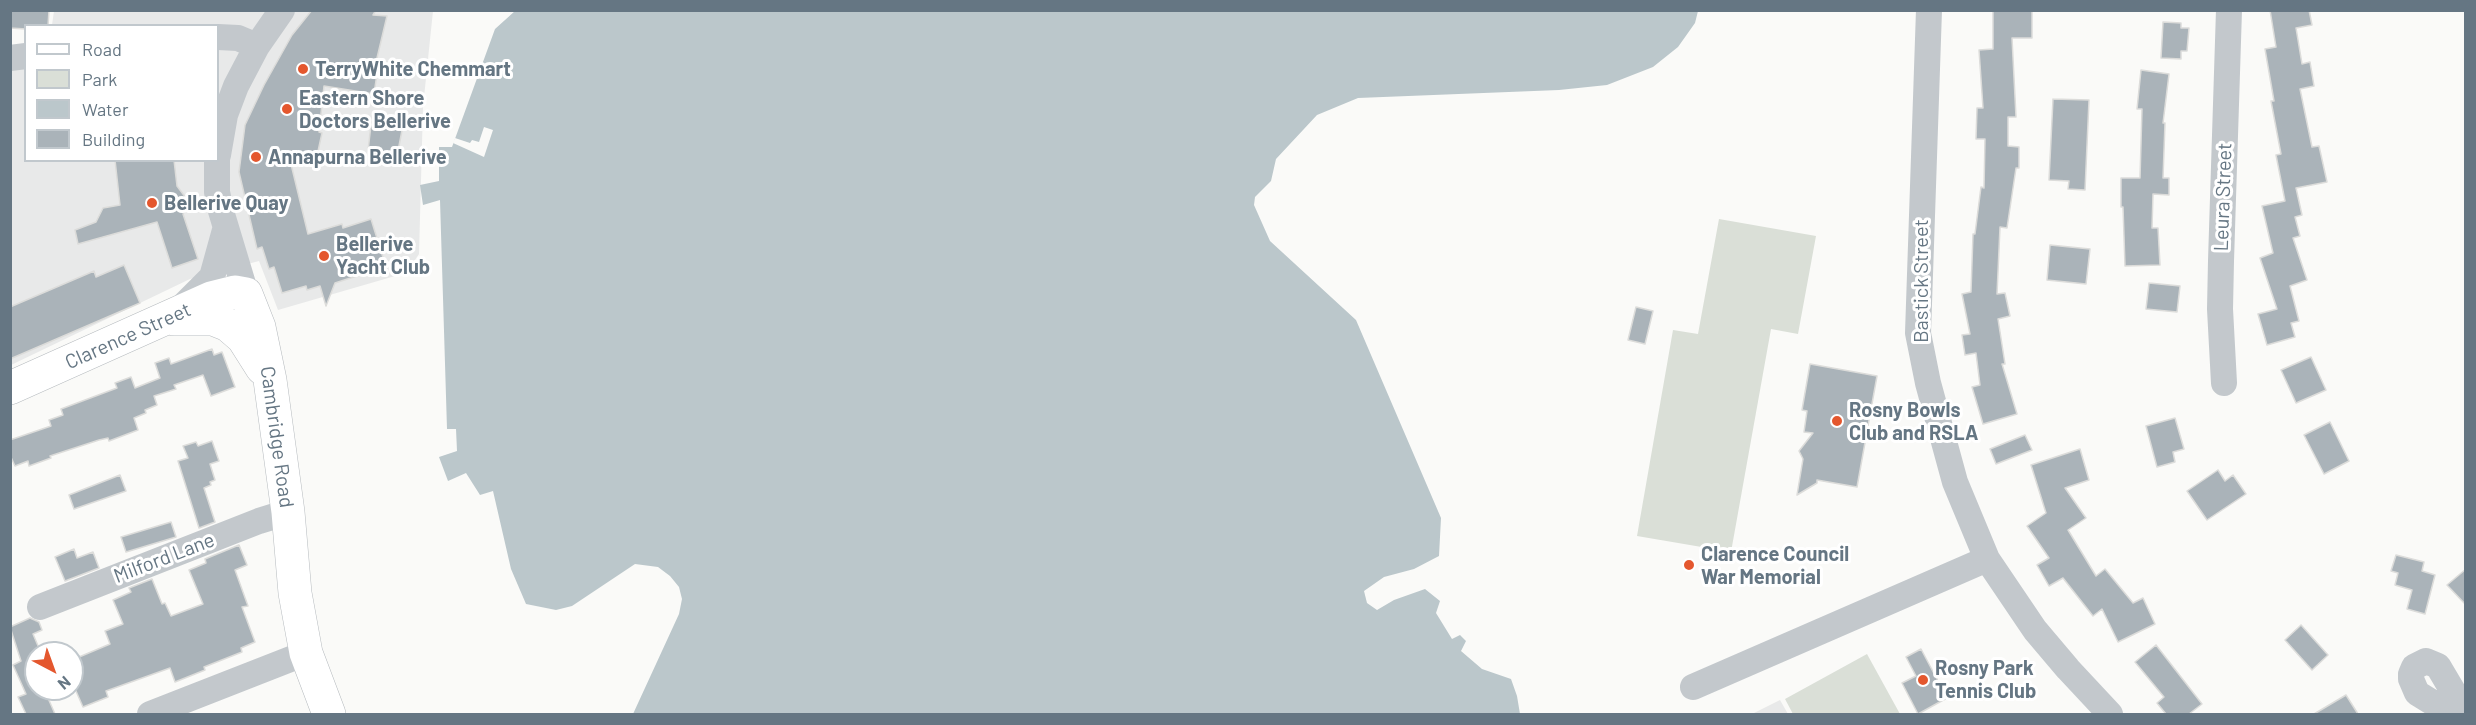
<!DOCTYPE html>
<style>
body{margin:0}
#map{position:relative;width:2476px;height:725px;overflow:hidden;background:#fafaf8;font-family:Barlow,sans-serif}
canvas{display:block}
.frame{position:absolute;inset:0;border:12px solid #657683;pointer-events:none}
.legend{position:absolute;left:24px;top:24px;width:195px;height:138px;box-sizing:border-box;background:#fff;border:2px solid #c1c8cd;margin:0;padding:8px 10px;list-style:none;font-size:18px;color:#657683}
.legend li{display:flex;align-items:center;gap:12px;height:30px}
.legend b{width:30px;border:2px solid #c1c8cd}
.north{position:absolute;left:24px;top:641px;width:60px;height:60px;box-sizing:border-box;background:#fff;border:2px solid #c1c8cd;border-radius:50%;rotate:139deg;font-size:16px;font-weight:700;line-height:24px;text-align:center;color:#657683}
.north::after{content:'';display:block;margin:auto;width:21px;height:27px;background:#e4572e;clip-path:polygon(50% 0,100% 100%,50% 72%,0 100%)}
</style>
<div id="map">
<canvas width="2476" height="725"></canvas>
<div class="frame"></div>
<ul class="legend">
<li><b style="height:8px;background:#fff"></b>Road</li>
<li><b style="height:16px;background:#dadfd7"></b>Park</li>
<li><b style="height:16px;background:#bbc7cb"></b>Water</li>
<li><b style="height:16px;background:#aab3b9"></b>Building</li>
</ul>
<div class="north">N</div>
</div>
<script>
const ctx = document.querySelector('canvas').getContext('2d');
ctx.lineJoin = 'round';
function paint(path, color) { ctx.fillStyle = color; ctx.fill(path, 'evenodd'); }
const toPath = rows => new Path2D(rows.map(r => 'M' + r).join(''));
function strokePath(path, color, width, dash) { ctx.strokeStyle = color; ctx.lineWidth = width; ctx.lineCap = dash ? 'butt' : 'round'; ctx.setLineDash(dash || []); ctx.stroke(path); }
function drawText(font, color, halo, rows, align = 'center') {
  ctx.font = font + ' Barlow,sans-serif'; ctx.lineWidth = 6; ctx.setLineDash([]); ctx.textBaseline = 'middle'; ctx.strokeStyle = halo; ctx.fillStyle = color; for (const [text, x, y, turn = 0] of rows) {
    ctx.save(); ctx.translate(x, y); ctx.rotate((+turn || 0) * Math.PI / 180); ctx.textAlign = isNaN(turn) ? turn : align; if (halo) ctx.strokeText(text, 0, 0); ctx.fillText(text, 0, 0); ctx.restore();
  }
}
const built = toPath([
 [54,11,433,11,423,107,419,254,411,266,402,274,278,310,259,261,190,279,11,365,11,66,25,65,26,160,218,160,218,26,52,25],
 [1780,700,1788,714,1752,714]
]);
const green = toPath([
 [1719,219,1816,236,1798,334,1771,329,1731,552,1637,536,1673,330,1698,334],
 [1867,654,1900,714,1793,714,1785,699]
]);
const water = toPath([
 [515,11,1698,11,1695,23,1678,47,1653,67,1607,85,1559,90,1358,98,1317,115,1276,159,1271,181,1255,197,1254,205,1270,241,1356,320,1441,518,1439,556,1414,569,1384,577,1364,591,1367,603,1377,610,1394,600,1425,589,1440,601,1436,613,1452,639,1460,635,1466,641,1461,651,1482,669,1511,679,1517,696,1520,714,633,714,679,614,682,599,679,587,670,576,658,567,635,564,572,606,556,610,526,604,511,569,493,491,480,495,466,473,448,481,439,457,457,451,456,429,447,429,440,200,423,205,420,185,439,181,439,147,452,147,495,29]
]);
const pier = toPath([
 [484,127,493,130,484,157,453,143,455,138,470,143,472,140,479,142]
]);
const building = toPath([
 [10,10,49,10,48,26,26,26,26,29,10,28,10,10],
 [312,10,376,10,373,15,387,16,377,58,379,60,374,94,324,86,319,132,322,133,315,165,290,160,308,234,342,224,343,228,371,219,385,264,362,271,363,274,335,283,326,306,320,286,307,290,306,286,282,293,274,267,269,269,262,247,257,249,239,172,245,125,264,85,292,35,312,10],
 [1993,10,2032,10,2032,38,2012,38,2016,117,2008,117,2008,146,2019,147,2019,168,2016,168,2007,228,2000,227,1997,294,2005,293,2010,316,1998,319,2005,364,2002,364,2017,414,1983,424,1972,387,1980,385,1976,353,1965,355,1962,335,1970,334,1962,294,1971,292,1973,234,1975,234,1981,187,1984,188,1985,139,1976,139,1977,108,1983,108,1979,50,1993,49,1993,10],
 [2270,10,2309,10,2312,25,2296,28,2302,64,2310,62,2314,86,2300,89,2312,147,2319,146,2327,182,2296,188,2302,215,2295,217,2300,236,2293,238,2307,280,2290,286,2299,321,2291,323,2295,337,2267,345,2258,314,2277,309,2260,258,2273,253,2262,206,2285,201,2276,155,2281,154,2271,101,2274,101,2265,49,2276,47,2270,10],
 [2163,22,2181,23,2181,28,2189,28,2187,51,2181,51,2181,59,2161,58,2163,22],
 [2141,70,2169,74,2163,123,2165,123,2163,178,2169,178,2169,195,2153,194,2152,228,2158,228,2160,265,2125,266,2123,207,2121,207,2121,178,2140,178,2142,109,2137,109,2141,70],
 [2053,99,2089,100,2085,190,2068,189,2069,181,2049,180,2053,99],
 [372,116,404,120,398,151,390,151,390,153,368,151,372,116],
 [115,160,174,160,177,186,186,198,187,207,183,214,198,259,172,268,157,222,78,244,75,230,96,222,103,208,120,205,115,160],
 [2050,245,2090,249,2086,284,2047,280,2050,245],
 [124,265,140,303,10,359,10,307,94,271,96,277,124,265],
 [2149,283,2180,286,2177,312,2146,309,2149,283],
 [1636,307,1653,311,1645,344,1628,340,1636,307],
 [212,349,214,355,222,352,235,387,211,396,203,375,174,385,176,389,154,396,157,405,145,410,146,413,134,418,138,430,109,441,108,438,99,440,50,456,51,458,29,466,28,461,15,466,10,455,10,440,51,426,49,420,63,415,61,409,117,388,115,383,131,377,135,388,160,378,155,363,169,358,171,364,212,349],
 [2311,357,2326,390,2296,403,2281,370,2311,357],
 [1810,364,1877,376,1857,487,1817,480,1817,483,1797,495,1803,459,1799,451,1813,433,1804,432,1807,411,1802,410,1810,364],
 [2175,418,2184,449,2173,452,2175,462,2157,467,2146,426,2175,418],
 [2330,422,2349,461,2324,474,2304,435,2330,422],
 [2025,435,2032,450,1996,464,1990,449,2025,435],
 [212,441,219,461,210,464,215,480,210,482,211,485,204,488,215,522,199,528,178,461,188,458,183,446,196,442,198,446,212,441],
 [2080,449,2089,480,2065,488,2086,518,2068,530,2096,576,2105,569,2133,603,2143,598,2155,624,2118,642,2102,609,2093,616,2063,578,2049,586,2037,565,2049,558,2027,526,2046,513,2031,465,2080,449],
 [2218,470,2225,481,2233,475,2246,494,2207,520,2187,491,2218,470],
 [120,475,126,491,74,509,69,495,120,475],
 [171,522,176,537,126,552,121,537,171,522],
 [239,545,247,565,235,570,248,606,242,607,255,642,241,648,242,652,204,667,205,670,175,682,170,668,106,691,108,697,83,707,72,682,72,660,110,644,105,631,123,624,113,600,131,592,129,588,152,579,162,604,165,603,171,616,203,604,189,570,206,563,205,559,239,545],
 [74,549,77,558,93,552,99,568,65,581,55,557,74,549],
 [2396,555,2424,562,2422,571,2435,575,2425,614,2407,609,2412,590,2395,585,2398,573,2391,571,2396,555],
 [2466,569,2466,605,2447,585,2466,569],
 [30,618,39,622,42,630,33,634,41,653,36,653,36,689,44,689,55,714,26,714,18,697,26,694,13,665,21,661,10,627,30,618],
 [2301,625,2328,655,2312,670,2285,640,2301,625],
 [2156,645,2202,704,2189,714,2166,714,2157,703,2164,697,2135,662,2156,645],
 [1921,649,1947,698,1918,714,1902,683,1916,676,1906,657,1921,649],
 [2346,695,2358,714,2314,714,2346,695]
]);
const minor = toPath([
 [1929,10,1918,333,1928,383,1955,482,1987,559,2035,630,2068,669,2110,714],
 [218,37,238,38,257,46],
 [10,58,26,56],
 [218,155,225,115,236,86,257,46,282,10],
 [217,160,217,192,221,211,246,294],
 [184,305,212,277,225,230],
 [2224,383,2220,309,2221,261,2229,10],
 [40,607,259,521,288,512],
 [1693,687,1987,559],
 [2461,712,2438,706,2417,693,2411,679,2411,674,2414,667,2426,661,2438,666,2454,693,2463,714],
 [150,714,306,653]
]);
const major = toPath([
 [174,319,213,319,228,325,243,338,262,368],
 [10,388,211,298,235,292,246,294,259,327,270,380,288,512,295,593,306,653,329,714]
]);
const markers = [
 [303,69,6,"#e4572e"],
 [287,109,6,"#e4572e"],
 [256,157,6,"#e4572e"],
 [152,203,6,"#e4572e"],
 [324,256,6,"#e4572e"],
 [1837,421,6,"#e4572e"],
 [1689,565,6,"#e4572e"],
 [1923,680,6,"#e4572e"]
];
const poiNames = [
 ["TerryWhite Chemmart",315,69],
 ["Eastern Shore",299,98],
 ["Doctors Bellerive",299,121],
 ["Annapurna Bellerive",268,157],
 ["Bellerive Quay",164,203],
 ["Bellerive",336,244],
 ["Yacht Club",336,267],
 ["Rosny Bowls",1849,410],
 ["Club and RSLA",1849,433],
 ["Clarence Council",1701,554],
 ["War Memorial",1701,577],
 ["Rosny Park",1935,668],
 ["Tennis Club",1935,691]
];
const streetNames = [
 ["Leura Street",2223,197,-88],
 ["Bastick Street",1921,281,-90],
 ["Clarence Street",128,336,-24],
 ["Cambridge Road",277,437,82],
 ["Milford Lane",164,558,-21]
];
paint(built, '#e8e9e9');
paint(green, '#dadfd7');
paint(water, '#bbc7cb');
paint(pier, '#fafaf8');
paint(building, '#aab3b9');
strokePath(building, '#dcdcda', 1.5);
strokePath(major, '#b5babe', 34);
strokePath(minor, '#c3c8cc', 26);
strokePath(major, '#fff', 33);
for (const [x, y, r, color] of markers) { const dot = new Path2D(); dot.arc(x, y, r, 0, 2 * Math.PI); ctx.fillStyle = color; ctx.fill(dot); strokePath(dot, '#fff', 2); }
drawText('bold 20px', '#657683', '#fff', poiNames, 'left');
drawText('20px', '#657683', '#fff', streetNames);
</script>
